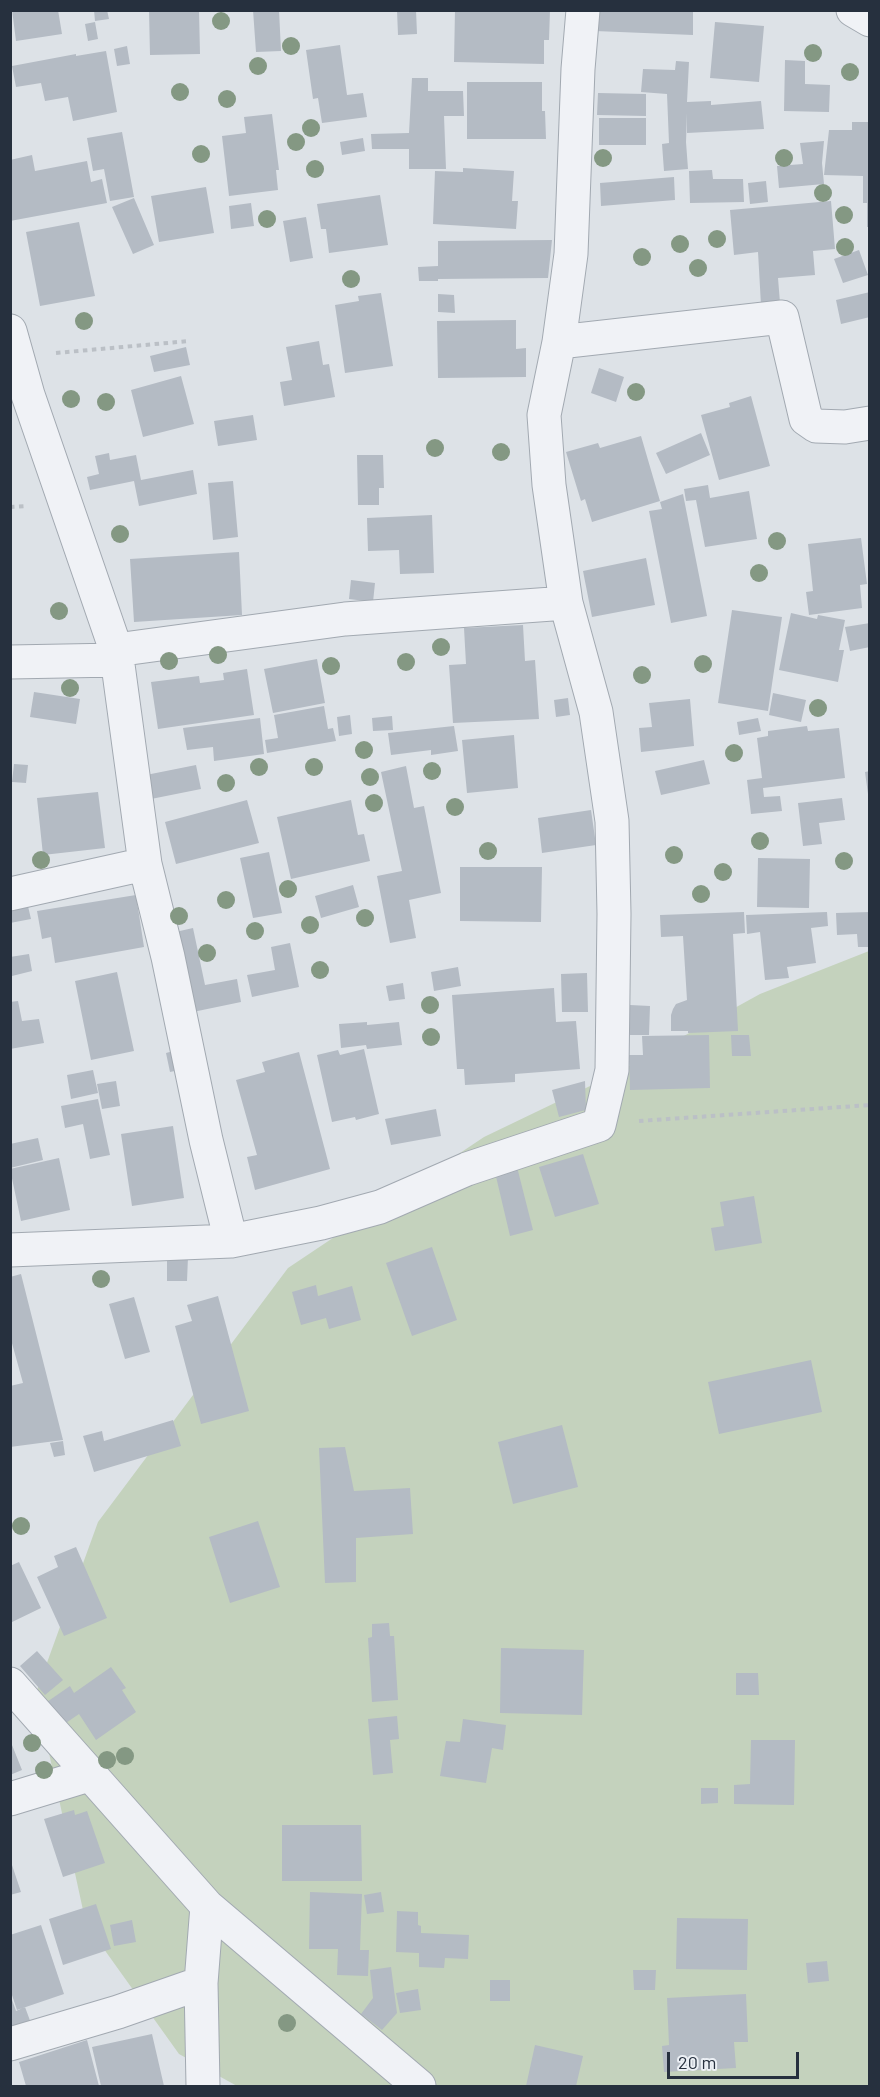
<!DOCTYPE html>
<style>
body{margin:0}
#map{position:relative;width:880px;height:2097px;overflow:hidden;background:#dde2e7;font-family:Barlow,sans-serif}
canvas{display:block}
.frame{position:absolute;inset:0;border:12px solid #26303e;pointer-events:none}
.scale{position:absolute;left:667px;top:2052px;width:132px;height:27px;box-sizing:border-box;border:3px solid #26303e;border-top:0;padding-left:8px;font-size:18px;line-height:21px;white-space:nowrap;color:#26303e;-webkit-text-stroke:4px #ecf0f5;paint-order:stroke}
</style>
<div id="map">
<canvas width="880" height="2097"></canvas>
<div class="frame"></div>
<div class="scale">20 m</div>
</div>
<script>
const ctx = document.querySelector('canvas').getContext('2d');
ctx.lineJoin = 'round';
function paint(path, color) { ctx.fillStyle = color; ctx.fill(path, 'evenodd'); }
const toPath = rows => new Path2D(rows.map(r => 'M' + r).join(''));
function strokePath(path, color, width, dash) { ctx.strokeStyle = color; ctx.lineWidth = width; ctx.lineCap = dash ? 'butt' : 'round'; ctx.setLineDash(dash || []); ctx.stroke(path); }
const green = toPath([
 [869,951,869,2086,237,2086,179,2054,86,1924,36,1693,98,1522,288,1268,484,1137,615,1074,760,994]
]);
const building = toPath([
 [12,10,36,10,36,12,58,10,62,34,16,41],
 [94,10,107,10,109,19,95,21],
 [149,10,199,10,200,54,150,55],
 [253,10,279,10,281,51,256,52],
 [397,10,416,10,417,34,398,35],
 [455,10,550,10,549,40,544,40,544,64,454,62],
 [595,10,693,10,693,35,595,31],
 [95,22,98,39,88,41,85,24],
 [715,22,764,26,759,82,710,78],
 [340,45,347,95,363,93,367,117,322,123,318,98,313,99,306,50],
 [127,46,130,64,117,66,114,49],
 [106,51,117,112,73,121,68,97,45,101,41,83,16,87,12,66,76,54,76,56],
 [785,60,805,61,805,84,830,85,829,112,784,111],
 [676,61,689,62,687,102,711,101,711,105,761,101,764,129,687,133,687,113,686,142,688,169,664,171,662,144,669,143,667,94,641,92,643,69,675,70],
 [412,78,428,78,428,91,463,91,464,116,444,116,446,169,409,169,409,149,372,149,371,134,409,133],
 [467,82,542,82,542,111,545,111,546,139,467,139],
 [598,93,646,94,646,116,597,115],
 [272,114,279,170,276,170,278,190,229,196,222,136,246,133,244,117],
 [599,118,646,118,646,145,599,145],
 [852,122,870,122,870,227,867,227,867,203,863,203,863,176,824,175,829,130,852,130],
 [122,132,134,197,110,201,104,169,93,171,87,138],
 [363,138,365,151,342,155,340,142],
 [824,141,822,163,824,184,779,188,777,166,803,164,800,143],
 [32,155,35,171,87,161,91,182,102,179,107,203,10,221,10,160],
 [463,168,514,171,512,201,518,201,516,229,433,224,435,171,463,172],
 [712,170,713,179,743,179,744,202,690,203,689,171],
 [674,177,675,200,601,206,600,183],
 [766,181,768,202,750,204,748,183],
 [206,187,214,233,159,242,151,196],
 [380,195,388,245,329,253,326,229,321,229,317,204],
 [134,198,154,245,133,254,112,207],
 [831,201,835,249,813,251,815,275,778,278,780,303,761,305,758,252,734,255,730,210],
 [251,203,254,226,231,229,229,206],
 [306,217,313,258,290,262,283,221],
 [79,222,95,296,40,306,26,232],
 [552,240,548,278,438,279,438,281,419,281,418,267,438,266,438,241],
 [859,250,868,275,843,283,834,259],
 [870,292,870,317,841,324,836,300],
 [381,293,393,366,345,373,335,305,359,301,358,296],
 [438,294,454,295,455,313,438,312],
 [516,320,516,349,526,348,526,377,438,378,437,321],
 [319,341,323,365,329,364,335,397,284,406,280,382,292,380,286,347],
 [186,347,190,365,154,372,150,356],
 [599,368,624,377,616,402,591,393],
 [181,376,194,424,143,437,131,390],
 [751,396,770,466,719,480,701,415,730,407,729,403],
 [253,415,257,440,218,446,214,421],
 [701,433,710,455,666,474,656,453],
 [641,436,660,501,592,522,585,499,581,501,566,452,598,443,600,448],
 [109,453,110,460,136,455,141,480,193,470,197,494,139,506,134,481,90,490,87,477,99,474,95,456],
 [357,455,383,455,384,488,379,488,379,505,358,505],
 [233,481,238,537,213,540,208,483],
 [708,485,710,498,749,491,757,539,705,547,696,500,686,501,684,489],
 [683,494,707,616,671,623,649,511,662,509,660,502],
 [432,515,434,573,400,574,399,550,368,551,367,518],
 [861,538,867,584,860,585,862,608,809,615,806,592,813,591,808,544],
 [239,552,242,615,134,622,130,559],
 [646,558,655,605,592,617,583,571],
 [351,580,375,583,373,602,349,599],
 [732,610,782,617,768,711,718,703],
 [791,613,817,619,818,615,845,620,839,650,844,650,838,682,779,670],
 [870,623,870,647,850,651,845,627],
 [523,625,525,661,535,660,539,719,453,723,449,665,466,664,464,628],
 [317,659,325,703,273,713,264,669],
 [247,669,254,715,158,729,151,682,199,676,200,683,224,680,223,673],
 [34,692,80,699,76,724,30,717],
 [773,693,806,700,801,722,769,715],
 [568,698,570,715,556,717,554,700],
 [690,699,694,746,641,752,639,728,652,727,649,703],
 [324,706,328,729,333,728,336,741,267,753,265,740,278,738,274,715],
 [350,715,352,734,339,736,337,717],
 [392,716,393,730,373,731,372,718],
 [260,718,264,754,214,761,213,747,187,750,183,728],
 [758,718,761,731,739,735,737,722],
 [454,726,458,751,431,755,431,750,391,755,388,733],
 [807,726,808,731,839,728,845,778,763,788,764,797,780,796,782,811,751,814,747,780,762,778,757,738,768,736,768,731],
 [514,735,518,788,467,793,462,740],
 [704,760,710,784,661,795,655,771],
 [14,764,28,765,26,783,12,782],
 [196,765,201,789,151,799,146,775],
 [406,766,414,808,424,806,441,893,409,900,416,938,390,943,377,876,402,871,381,772],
 [870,771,870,794,868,794,865,772],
 [98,792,105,848,43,855,37,798],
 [842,798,845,820,819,823,822,844,803,846,798,803],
 [247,800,259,843,176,864,165,822],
 [351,800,358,835,364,834,370,861,291,879,277,817],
 [591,810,596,845,542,853,538,818],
 [269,852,282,913,253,918,240,858],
 [758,858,810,859,809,908,757,907],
 [460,867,542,867,541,922,460,921],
 [353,885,359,907,321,918,315,896],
 [136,895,144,947,55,963,51,937,42,939,37,911],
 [27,902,31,919,10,923,10,906],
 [744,912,745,933,733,934,738,1031,688,1033,688,1031,671,1031,671,1015,673,1009,676,1004,687,1000,683,936,661,937,660,915],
 [827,912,828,926,811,928,816,963,787,967,789,978,765,980,760,932,747,934,746,915],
 [870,912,870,947,858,947,857,934,837,935,836,913],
 [193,928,205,985,237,979,241,1002,188,1013,171,933],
 [290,943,299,987,252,997,247,975,275,970,271,947],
 [29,954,32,971,12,976,10,957],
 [458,967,461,986,434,991,431,972],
 [117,972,134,1051,91,1060,75,981],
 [587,973,588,1012,562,1012,561,974],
 [403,983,405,999,389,1001,386,986],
 [554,988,556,1022,576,1021,580,1069,515,1074,515,1082,465,1085,464,1069,457,1069,452,995],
 [18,1001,22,1021,39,1019,44,1043,10,1049,10,1002],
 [630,1005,650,1006,649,1035,630,1035],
 [367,1022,367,1025,399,1022,402,1045,367,1049,366,1045,341,1048,339,1024],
 [709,1035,710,1088,630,1090,629,1055,643,1055,642,1036],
 [731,1035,749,1035,751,1056,732,1056],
 [181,1049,184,1069,170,1072,166,1053],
 [364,1049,379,1114,356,1120,355,1117,332,1122,317,1055,338,1050,340,1055],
 [299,1052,330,1169,255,1190,247,1157,257,1155,236,1080,265,1072,262,1062],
 [93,1070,98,1093,71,1099,67,1075],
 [116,1081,120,1106,102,1109,97,1084],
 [585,1081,586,1110,559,1117,552,1090],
 [98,1099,110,1155,90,1159,83,1124,65,1128,61,1106],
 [436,1109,441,1136,391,1145,385,1119],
 [173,1126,184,1198,132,1206,121,1134],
 [38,1138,43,1160,10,1168,10,1144],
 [583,1154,599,1204,555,1217,539,1167],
 [59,1158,70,1210,21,1221,10,1169],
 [516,1163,533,1230,510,1236,494,1168],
 [754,1196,762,1243,715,1251,711,1228,724,1226,720,1202],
 [432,1247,457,1320,412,1336,386,1263],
 [167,1257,188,1257,187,1281,167,1281],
 [21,1274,63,1440,10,1447,10,1386,23,1383,10,1336,10,1277],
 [316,1285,318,1296,352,1286,361,1320,329,1329,326,1318,301,1325,292,1292],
 [218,1296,249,1411,201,1424,175,1326,192,1321,187,1305],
 [134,1297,150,1352,125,1359,109,1304],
 [811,1360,822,1412,719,1434,708,1382],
 [173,1420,181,1446,94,1472,83,1436,102,1431,104,1441],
 [562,1425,578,1487,513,1504,498,1442],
 [63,1441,65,1455,54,1457,50,1443],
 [345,1447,354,1491,410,1488,413,1534,356,1538,356,1582,325,1583,319,1448],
 [258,1521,280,1587,230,1603,209,1537],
 [76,1547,107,1618,64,1636,37,1577,58,1567,54,1556],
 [19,1562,41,1608,10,1623,10,1566],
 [389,1623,390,1636,394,1636,398,1700,372,1702,368,1638,372,1637,372,1624],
 [501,1648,584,1650,582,1715,500,1713],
 [37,1651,63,1680,45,1695,20,1666],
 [111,1667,126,1688,122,1690,136,1712,96,1740,79,1714,60,1727,44,1704,70,1686,74,1693],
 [736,1673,758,1673,759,1695,736,1695],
 [397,1716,399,1739,390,1740,393,1773,373,1775,368,1719],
 [463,1719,506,1725,503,1750,492,1748,486,1783,440,1776,446,1741,460,1742],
 [10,1740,22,1770,10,1775],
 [751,1740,795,1740,794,1805,734,1804,734,1785,750,1784],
 [701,1788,718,1788,718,1803,701,1804],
 [74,1810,75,1815,87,1811,105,1863,63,1877,44,1819],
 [282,1825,361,1825,362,1881,282,1881],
 [10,1859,21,1892,10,1895],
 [310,1892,362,1894,360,1950,369,1950,368,1976,337,1975,338,1949,309,1949],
 [381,1892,384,1912,367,1914,364,1895],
 [96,1904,111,1949,63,1965,49,1919],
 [397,1911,418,1912,418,1925,421,1926,421,1933,469,1935,468,1959,445,1958,444,1968,419,1967,419,1953,396,1952],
 [677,1918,748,1919,747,1970,676,1969],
 [132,1920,136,1942,114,1946,110,1925],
 [41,1925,64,1994,17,2010,10,1989,10,1935],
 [827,1961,829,1981,808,1983,806,1963],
 [391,1967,397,2013,382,2030,361,2014,373,1998,370,1970],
 [633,1970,656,1970,655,1990,634,1990],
 [490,1980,510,1980,510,2001,490,2001],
 [418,1989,421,2010,400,2013,396,1993],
 [746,1994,748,2042,734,2042,736,2068,664,2072,662,2046,669,2045,667,1998],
 [11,1997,16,2011,25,2007,32,2026,10,2033],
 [152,2034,164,2086,101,2086,92,2047],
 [87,2040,99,2086,26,2086,19,2062],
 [535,2045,583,2056,576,2086,526,2086]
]);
const path = toPath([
 [56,353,189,341],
 [10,507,26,506],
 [639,1121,870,1105]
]);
const minor = toPath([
 [853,10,870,20],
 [10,331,28,395,116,650,145,864,168,957,206,1140,231,1241],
 [559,342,782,317,806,419,816,426,845,427,870,423],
 [116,650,345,619,566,603],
 [10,662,118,660],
 [10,894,145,864],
 [10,1250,231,1241,321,1223,380,1207,467,1169,599,1125,612,1070,614,914,612,821,596,712,566,603,549,485,544,415,559,342,571,254,578,69,583,10],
 [10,1684,207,1906,419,2086],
 [10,1799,92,1774],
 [201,1983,203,2086],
 [10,2044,118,2012,201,1983,207,1906]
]);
const trees = [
 [221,21],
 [291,46],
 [813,53],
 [258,66],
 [850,72],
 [180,92],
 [227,99],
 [311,128],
 [296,142],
 [201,154],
 [603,158],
 [784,158],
 [315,169],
 [823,193],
 [844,215],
 [267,219],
 [717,239],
 [680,244],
 [845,247],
 [642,257],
 [698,268],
 [351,279],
 [84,321],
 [636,392],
 [71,399],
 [106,402],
 [435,448],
 [501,452],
 [120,534],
 [777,541],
 [759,573],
 [59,611],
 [441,647],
 [218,655],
 [169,661],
 [406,662],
 [703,664],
 [331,666],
 [642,675],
 [70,688],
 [818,708],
 [364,750],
 [734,753],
 [259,767],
 [314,767],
 [432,771],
 [370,777],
 [226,783],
 [374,803],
 [455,807],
 [760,841],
 [488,851],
 [674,855],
 [41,860],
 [844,861],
 [723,872],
 [288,889],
 [701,894],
 [226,900],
 [179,916],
 [365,918],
 [310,925],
 [255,931],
 [207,953],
 [320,970],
 [430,1005],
 [431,1037],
 [101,1279],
 [21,1526],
 [32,1743],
 [125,1756],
 [107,1760],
 [44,1770],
 [287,2023]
];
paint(green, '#c4d2bd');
paint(building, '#b4bbc4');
strokePath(minor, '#a2a9b1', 35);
strokePath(path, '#bbc0c6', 4, [4.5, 4.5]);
strokePath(minor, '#f0f2f6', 33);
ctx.fillStyle = '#849883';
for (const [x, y] of trees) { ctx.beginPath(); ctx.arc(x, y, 9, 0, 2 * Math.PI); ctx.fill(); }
</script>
